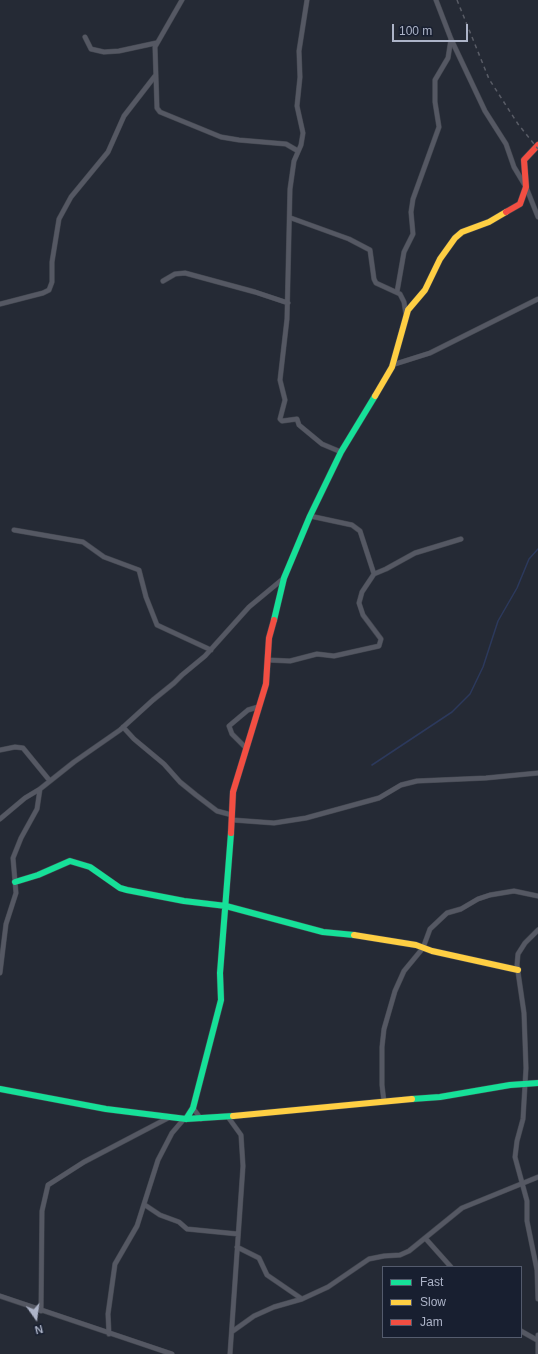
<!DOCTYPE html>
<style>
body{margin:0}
#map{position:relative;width:538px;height:1354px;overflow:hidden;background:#252a35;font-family:Arial,sans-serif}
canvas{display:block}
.legend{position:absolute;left:382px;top:1266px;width:140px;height:72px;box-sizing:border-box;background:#181f30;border:1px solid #545b6d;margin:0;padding:5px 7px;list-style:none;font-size:12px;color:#adb4c8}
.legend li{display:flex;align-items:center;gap:8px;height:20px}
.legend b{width:20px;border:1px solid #545b6d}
.north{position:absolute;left:16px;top:1298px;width:40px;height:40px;-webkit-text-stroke:3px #181f30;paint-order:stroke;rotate:166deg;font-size:11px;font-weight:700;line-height:16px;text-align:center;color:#adb4c8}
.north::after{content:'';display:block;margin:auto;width:14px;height:18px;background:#adb4c8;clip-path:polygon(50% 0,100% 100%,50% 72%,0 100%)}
.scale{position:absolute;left:392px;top:24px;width:76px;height:18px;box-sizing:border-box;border:2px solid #adb4c8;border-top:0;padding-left:5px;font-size:12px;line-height:14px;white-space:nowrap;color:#adb4c8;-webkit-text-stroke:3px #181f30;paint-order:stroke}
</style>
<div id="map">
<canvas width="538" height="1354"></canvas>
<ul class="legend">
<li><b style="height:5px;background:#16e098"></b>Fast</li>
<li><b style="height:5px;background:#ffcf43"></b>Slow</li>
<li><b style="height:5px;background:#f24e42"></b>Jam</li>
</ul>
<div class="north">N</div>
<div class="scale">100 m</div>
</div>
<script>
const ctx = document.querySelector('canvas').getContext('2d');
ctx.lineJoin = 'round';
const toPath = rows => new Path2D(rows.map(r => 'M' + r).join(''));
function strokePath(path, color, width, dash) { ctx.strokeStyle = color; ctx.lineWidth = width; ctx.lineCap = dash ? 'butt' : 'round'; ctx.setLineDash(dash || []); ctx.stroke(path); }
const stream = toPath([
 [372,765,452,712,470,694,483,667,498,621,517,588,529,559,538,549]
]);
const street = toPath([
 [182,0,155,47,157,108,160,112,221,137,239,140,286,144,298,151],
 [307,0,299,51,300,77,297,106,303,133,301,145,294,161,290,189,287,319,280,380,285,400,280,419,282,421,297,419,299,425,322,444,341,452],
 [436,0,451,39,485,111,506,144,514,167,526,187,538,217],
 [85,37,91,49,104,52,119,51,156,43],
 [291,218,349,239,370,250,374,279,376,283,400,294,404,302,406,315],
 [163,281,175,274,185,273,255,292,288,303],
 [397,292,404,252,413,234,411,212,413,199,439,127,435,102,435,80,448,58,451,39],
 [0,304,43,293,49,290,52,282,52,262,59,219,71,197,108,152,124,116,155,76],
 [392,365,430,353,538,299],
 [310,516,352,525,360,531,374,574],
 [14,530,83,542,104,557,139,570,146,597,157,625,211,650],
 [268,660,290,661,317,654,334,656,379,646,381,639,363,615,359,603,362,592,374,574,386,569,415,553,461,539],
 [123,727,134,739,164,764,180,782,196,795,217,811,232,815],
 [246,748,232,734,229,726,248,710,258,707],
 [0,750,15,747,23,748,50,781],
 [0,819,25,798,40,789],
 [233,820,274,823,306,818,379,798,401,785,417,781,486,778,538,773],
 [538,930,525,943,518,954,517,965,524,1013,526,1068,523,1119,517,1141,515,1157,527,1201,527,1221,537,1270,538,1299],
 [0,973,6,924,16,893,13,858,21,838,37,809,40,789,74,762,120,730,153,700,174,683,182,675,205,656,249,607,284,578],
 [384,1102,382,1085,382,1047,384,1029,395,991,404,971,423,948,430,929,447,913,461,909,478,899,490,895,514,891,538,896],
 [193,1108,201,1119],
 [228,1117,241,1135,243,1166,230,1354],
 [145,1205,160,1215,179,1222,187,1229,238,1234],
 [426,1239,451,1267],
 [237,1247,259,1258,267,1275,302,1299],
 [0,1296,172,1354],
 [41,1311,42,1211,48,1185,84,1162,168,1118],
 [233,1331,254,1316,274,1307,302,1299,328,1287,369,1259,384,1256,400,1255,409,1251,462,1208,538,1177],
 [521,1331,537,1340],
 [109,1334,108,1314,115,1264,137,1226,158,1160,172,1133,184,1119],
 [538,1354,538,1335]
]);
const fast = toPath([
 [274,620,284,578,310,516,341,452,375,396],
 [15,882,38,875,70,861,90,867,120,888,127,890,184,901,226,906,323,932,354,935],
 [0,1089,106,1109,186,1119,233,1116],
 [412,1099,440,1097,510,1085,538,1083],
 [186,1119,193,1108,221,1000,220,973,231,833]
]);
const slow = toPath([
 [375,396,392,367,408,310,425,290,440,259,455,238,462,232,489,222,506,212],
 [354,935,416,945,432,951,518,970],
 [233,1116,412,1099]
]);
const jam = toPath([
 [506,212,520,204,526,187,524,160,538,145],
 [231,833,233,792,266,684,269,638,274,620]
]);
const rail = toPath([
 [457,0,489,79,518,124,538,149]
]);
strokePath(stream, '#2c395c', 1.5);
strokePath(street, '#41454e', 5.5);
strokePath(fast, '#41454e', 7);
strokePath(slow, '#41454e', 7);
strokePath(jam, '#41454e', 7);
strokePath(street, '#555863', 4.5);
strokePath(fast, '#16e098', 6);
strokePath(slow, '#ffcf43', 6);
strokePath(jam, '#f24e42', 6);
strokePath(rail, '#595c66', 1.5, [4, 4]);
</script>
